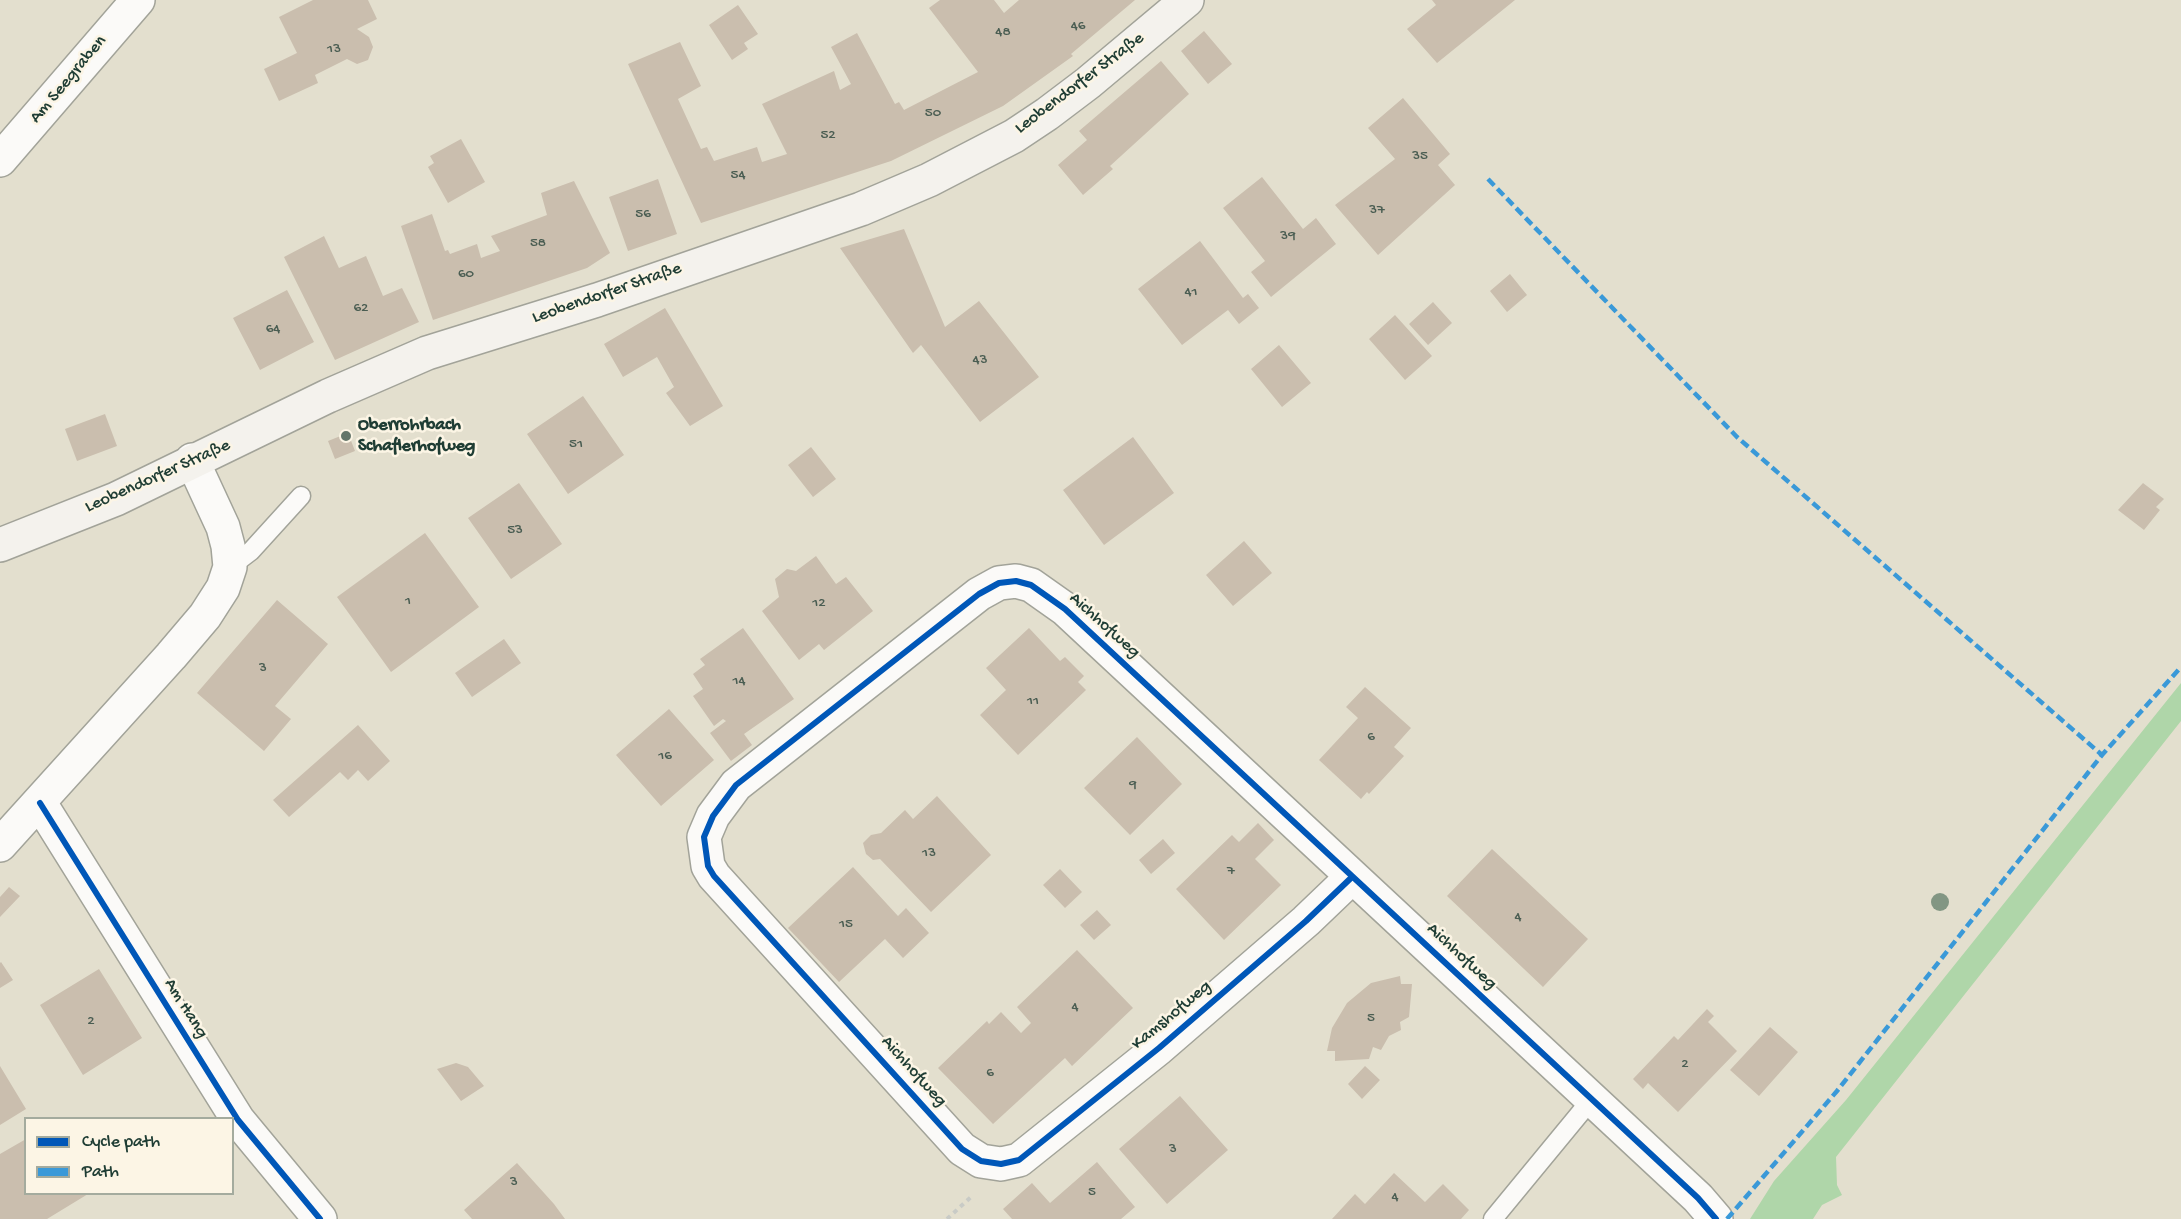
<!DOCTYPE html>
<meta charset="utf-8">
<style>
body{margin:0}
#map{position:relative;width:2181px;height:1219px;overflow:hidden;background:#e3dfce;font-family:"Gochi Hand",sans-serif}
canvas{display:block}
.legend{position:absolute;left:24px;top:1117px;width:210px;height:78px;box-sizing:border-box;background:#fcf5e5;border:2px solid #a4ab9e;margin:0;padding:8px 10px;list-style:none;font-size:18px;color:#1f3d34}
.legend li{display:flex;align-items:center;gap:12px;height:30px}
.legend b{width:30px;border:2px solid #a4ab9e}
</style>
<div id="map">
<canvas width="2181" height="1219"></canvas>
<ul class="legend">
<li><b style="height:8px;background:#0057b8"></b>Cycle path</li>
<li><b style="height:8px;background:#3a99d8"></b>Path</li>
</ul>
</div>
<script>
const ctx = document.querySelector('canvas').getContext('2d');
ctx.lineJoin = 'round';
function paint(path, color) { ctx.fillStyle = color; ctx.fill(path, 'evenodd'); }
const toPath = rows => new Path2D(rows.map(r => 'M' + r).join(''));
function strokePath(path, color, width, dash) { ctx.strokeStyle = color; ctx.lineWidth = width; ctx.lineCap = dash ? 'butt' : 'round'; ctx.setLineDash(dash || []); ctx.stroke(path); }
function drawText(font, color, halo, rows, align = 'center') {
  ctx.font = font + ' "Gochi Hand",sans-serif'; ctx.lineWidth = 5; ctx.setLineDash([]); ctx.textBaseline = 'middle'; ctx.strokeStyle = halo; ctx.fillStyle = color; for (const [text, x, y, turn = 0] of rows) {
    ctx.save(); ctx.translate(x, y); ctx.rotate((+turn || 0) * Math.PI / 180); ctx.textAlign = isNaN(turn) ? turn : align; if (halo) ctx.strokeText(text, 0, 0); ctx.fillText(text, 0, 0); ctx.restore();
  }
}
const green = toPath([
 [2181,683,2181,721,1836,1157,1837,1185,1842,1195,1822,1205,1813,1219,1750,1219,1774,1181,1846,1100]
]);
const building = toPath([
 [313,0,368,0,377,19,357,29,369,37,373,47,368,60,357,64,347,59,315,75,318,83,279,101,264,69,297,53,279,17],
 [940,0,994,0,1004,13,1019,0,1135,0,1071,54,1073,56,1003,106,891,161,701,223,628,64,680,42,701,86,678,99,701,149,707,147,714,161,757,147,762,162,787,154,762,104,834,71,840,90,851,84,831,47,857,33,895,104,899,102,904,110,978,72,929,8],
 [1432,0,1515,0,1437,63,1407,29,1436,5],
 [738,5,758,34,744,43,748,49,732,60,709,25],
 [1204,31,1232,64,1208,84,1181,51],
 [1161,61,1189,94,1110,166,1113,169,1083,195,1058,165,1087,140,1079,131],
 [1403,98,1450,154,1438,165,1455,185,1378,255,1335,205,1395,159,1368,128],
 [461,139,485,182,448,203,428,167,434,163,430,156],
 [1262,177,1303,229,1316,218,1336,244,1271,297,1251,272,1265,261,1223,208],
 [658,179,677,234,628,251,609,197],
 [574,181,610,253,587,268,433,320,401,226,432,214,445,251,448,250,450,254,477,244,481,258,500,251,491,236,547,215,541,193],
 [904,229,945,327,979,301,1039,377,980,422,921,345,913,353,840,248],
 [324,236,339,268,366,256,383,296,402,288,419,322,335,360,284,257],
 [1200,241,1243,298,1248,294,1259,308,1239,324,1228,310,1182,345,1138,289],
 [1510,274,1527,295,1507,312,1490,291],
 [287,290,314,342,260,370,233,318],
 [1433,302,1452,323,1428,345,1409,324],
 [665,308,723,406,690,426,666,393,674,387,657,357,623,377,604,344],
 [1395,315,1432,356,1405,380,1369,339],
 [1279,345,1311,383,1282,407,1251,369],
 [583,396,624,455,568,494,527,434],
 [105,414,117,446,77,461,65,429],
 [348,433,355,451,335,459,328,441],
 [1133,437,1174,493,1104,545,1063,490],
 [811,447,836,479,813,497,788,465],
 [519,483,562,544,511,579,468,518],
 [2143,483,2164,499,2156,507,2160,510,2144,530,2118,510],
 [425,533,479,607,391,672,337,597],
 [1244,541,1272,573,1233,606,1206,575],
 [816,556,836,584,846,577,873,611,824,650,819,644,799,660,762,611,779,597,775,579,787,569,796,571],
 [277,600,328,644,275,706,291,719,264,751,197,693],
 [743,628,794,699,744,734,752,745,731,761,710,733,726,721,723,719,714,726,693,696,703,689,693,674,705,665,700,659],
 [1029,628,1060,661,1065,657,1084,676,1078,682,1086,690,1018,755,980,715,1006,690,986,668],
 [504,639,521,663,472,697,455,673],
 [1365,687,1411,728,1394,747,1404,756,1369,794,1367,792,1361,799,1319,760,1358,718,1346,707],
 [669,709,714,760,661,806,616,755],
 [358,725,390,761,368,781,358,770,348,780,340,772,289,817,273,800],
 [1137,737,1182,784,1130,835,1084,788],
 [937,796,991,855,931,912,880,859,873,860,866,854,863,843,871,835,881,833,905,810,913,819],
 [1258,823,1274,840,1255,859,1281,885,1224,940,1176,889,1232,835,1239,842],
 [1163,839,1175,853,1151,874,1139,860],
 [1492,849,1588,939,1543,987,1447,896],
 [853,867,898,916,906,908,929,933,903,958,885,939,839,982,788,928],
 [1060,869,1082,892,1065,908,1043,885],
 [9,887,20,896,0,917,0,897],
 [1097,910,1111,925,1094,940,1080,925],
 [1077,950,1133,1008,1072,1066,1065,1058,993,1124,938,1068,987,1021,989,1024,1001,1012,1021,1033,1031,1023,1017,1007],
 [1,962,13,980,0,988,0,963],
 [99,969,142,1038,83,1075,40,1005],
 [1400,976,1401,984,1412,984,1409,1017,1400,1022,1401,1030,1389,1036,1381,1050,1373,1047,1369,1059,1335,1061,1335,1051,1327,1051,1332,1028,1347,1003,1371,983],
 [1707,1009,1714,1016,1708,1022,1737,1051,1678,1112,1648,1083,1643,1089,1633,1079,1674,1036,1678,1040],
 [1770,1027,1798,1052,1759,1096,1730,1070],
 [456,1063,468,1067,484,1086,461,1101,437,1069],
 [0,1066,26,1109,0,1125],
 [1365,1066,1380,1080,1362,1099,1348,1084],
 [1180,1096,1228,1150,1167,1204,1119,1149],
 [26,1139,26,1194,88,1194,47,1219,0,1219,0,1154],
 [1097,1162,1135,1207,1121,1219,1012,1219,1003,1209,1032,1183,1050,1203],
 [517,1163,554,1204,565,1219,472,1219,464,1210],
 [1394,1173,1425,1202,1443,1184,1469,1210,1461,1219,1332,1219,1355,1194,1365,1204]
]);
const path = toPath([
 [947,1219,971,1197]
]);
const lane = toPath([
 [230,567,251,551,301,496],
 [1493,1219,1591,1100]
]);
const street = toPath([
 [0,160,138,0],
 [40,803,238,1120,320,1219],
 [0,845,171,656,205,616,223,588,230,567,228,546,223,527,192,460],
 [1352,877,1306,921,1159,1048,1019,1160,1001,1164,981,1161,962,1149,714,876,708,866,704,837,713,816,736,785,979,594,999,583,1016,581,1031,585,1065,609,1698,1198,1716,1219]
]);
const secondary = toPath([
 [0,545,116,499,328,396,427,353,597,300,861,209,929,180,1014,136,1047,114,1088,83,1187,0]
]);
const quiet = toPath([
 [1488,179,1737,437,2102,755],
 [1727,1219,1837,1091,2102,755,2181,667]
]);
const cycleway = toPath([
 [40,803,238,1120,320,1219],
 [1352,877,1306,921,1159,1048,1019,1160,1001,1164,981,1161,962,1149,714,876,708,866,704,837,713,816,736,785,979,594,999,583,1016,581,1031,585,1065,609,1698,1198,1716,1219]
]);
const trees = [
 [1940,902]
];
const markers = [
 [346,436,6,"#64766a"]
];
const numberNames = [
 ["46",1078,27],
 ["48",1003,33],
 ["13",334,50],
 ["50",933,114],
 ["52",828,136],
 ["35",1420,157],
 ["54",738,176],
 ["37",1377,211],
 ["56",643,215],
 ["39",1288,237],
 ["58",538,244],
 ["60",466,275],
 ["41",1191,293],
 ["62",361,309],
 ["64",273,330],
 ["43",980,361],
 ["51",576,445],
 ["53",515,531],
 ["1",408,602],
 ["12",819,604],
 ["3",263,669],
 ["14",739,682],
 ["11",1033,702],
 ["6",1371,738],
 ["16",665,757],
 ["9",1133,786],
 ["13",929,854],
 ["7",1231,872],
 ["4",1518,918],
 ["15",846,925],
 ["4",1075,1008],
 ["5",1371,1019],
 ["2",91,1022],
 ["2",1685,1065],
 ["6",990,1074],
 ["3",1173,1150],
 ["3",514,1183],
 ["5",1092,1193],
 ["4",1395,1198]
];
const streetNames = [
 ["Am Seegraben",69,80,-50],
 ["Leobendorfer Straße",1080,84,-37],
 ["Leobendorfer Straße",607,294,-19],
 ["Leobendorfer Straße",158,477,-24],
 ["Aichhofweg",1104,626,42],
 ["Aichhofweg",1461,957,43],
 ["Am Hang",185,1009,58],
 ["Kamshofweg",1172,1016,-40],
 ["Aichhofweg",913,1072,48]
];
const poiNames = [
 ["Oberrohrbach",358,426],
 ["Schaflerhofweg",358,447]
];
paint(green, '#afd6a9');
paint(building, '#cabeae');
strokePath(lane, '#a2a399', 21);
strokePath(street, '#a2a399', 36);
strokePath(secondary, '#a2a399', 36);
strokePath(path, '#c9cbc6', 4, [4.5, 4.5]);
strokePath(lane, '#fbfaf8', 18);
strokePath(street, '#fbfaf8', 33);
strokePath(secondary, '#f4f2ed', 33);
strokePath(quiet, '#3a99d8', 4.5, [9, 4.5]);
strokePath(cycleway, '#0057b8', 6);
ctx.fillStyle = '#829683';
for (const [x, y] of trees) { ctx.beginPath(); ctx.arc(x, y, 9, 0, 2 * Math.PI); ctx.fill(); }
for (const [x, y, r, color] of markers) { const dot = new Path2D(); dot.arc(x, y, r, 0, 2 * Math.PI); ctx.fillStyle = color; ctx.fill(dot); strokePath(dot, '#fcf5e5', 2); }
drawText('15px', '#4a5d52', null, numberNames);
drawText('18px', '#1f3d34', '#fcf5e5', streetNames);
drawText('bold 18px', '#1f3d34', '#fcf5e5', poiNames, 'left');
</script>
